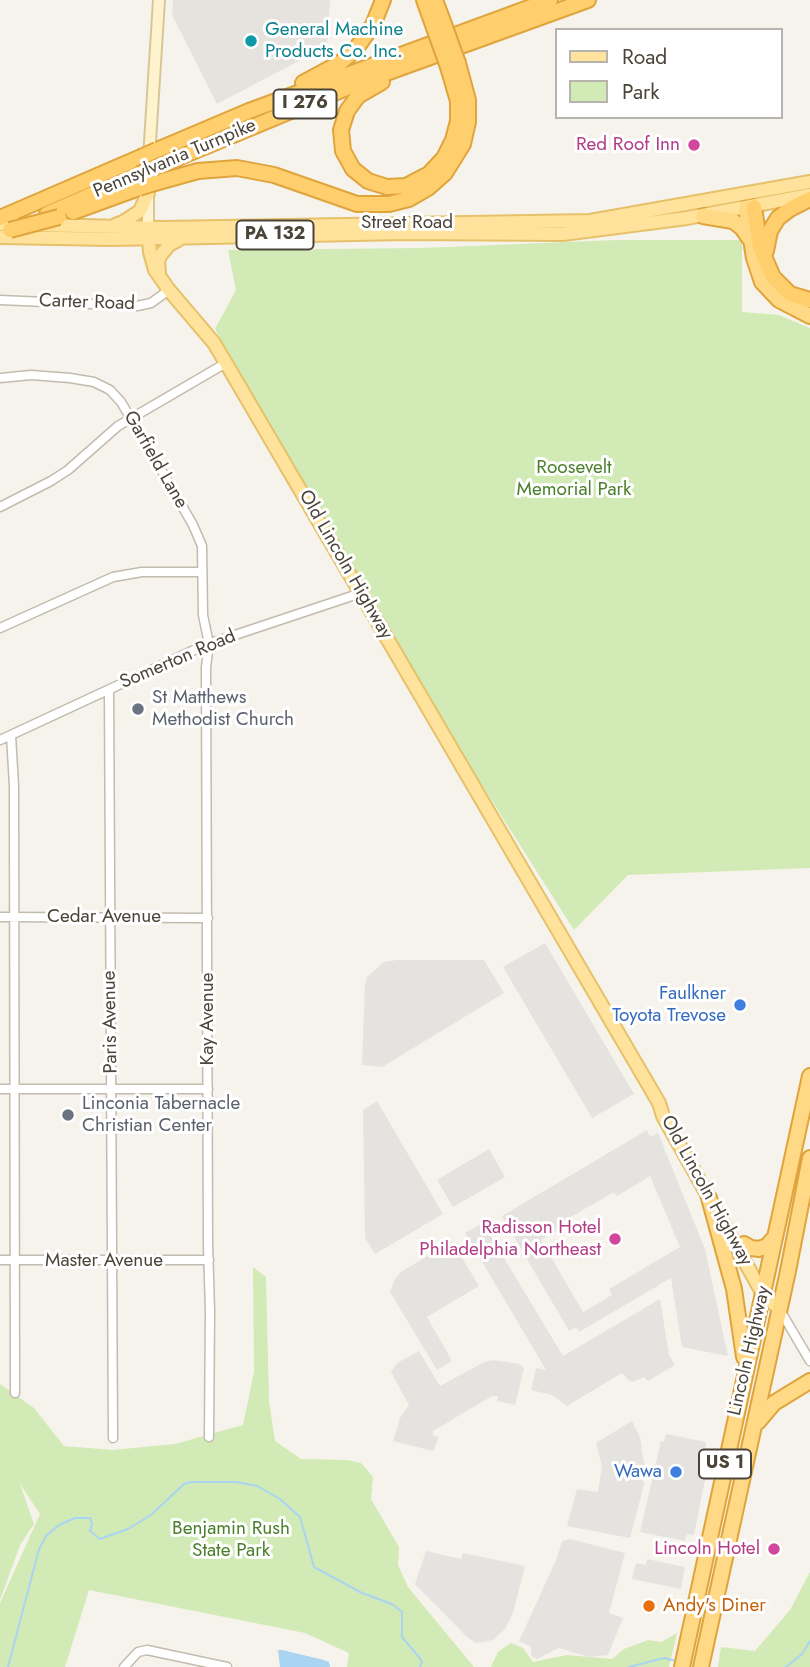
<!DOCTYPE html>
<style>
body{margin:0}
#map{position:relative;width:810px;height:1667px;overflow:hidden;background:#f6f3ec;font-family:Jost,sans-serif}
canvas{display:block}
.legend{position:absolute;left:555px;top:28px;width:228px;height:91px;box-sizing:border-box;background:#fff;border:2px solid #b7b4b0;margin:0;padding:9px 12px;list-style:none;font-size:21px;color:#4b4439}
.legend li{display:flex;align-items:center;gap:14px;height:35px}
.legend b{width:35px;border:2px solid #b7b4b0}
</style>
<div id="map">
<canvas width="810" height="1667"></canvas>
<ul class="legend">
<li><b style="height:9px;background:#ffe39c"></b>Road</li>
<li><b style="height:19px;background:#d2eab5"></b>Park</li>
</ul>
</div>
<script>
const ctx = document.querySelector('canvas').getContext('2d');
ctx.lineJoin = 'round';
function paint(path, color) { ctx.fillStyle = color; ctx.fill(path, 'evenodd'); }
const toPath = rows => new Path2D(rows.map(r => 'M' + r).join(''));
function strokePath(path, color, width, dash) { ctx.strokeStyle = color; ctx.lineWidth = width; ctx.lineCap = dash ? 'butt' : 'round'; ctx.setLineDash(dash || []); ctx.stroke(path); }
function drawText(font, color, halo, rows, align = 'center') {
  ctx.font = font + ' Jost,sans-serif'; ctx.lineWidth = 6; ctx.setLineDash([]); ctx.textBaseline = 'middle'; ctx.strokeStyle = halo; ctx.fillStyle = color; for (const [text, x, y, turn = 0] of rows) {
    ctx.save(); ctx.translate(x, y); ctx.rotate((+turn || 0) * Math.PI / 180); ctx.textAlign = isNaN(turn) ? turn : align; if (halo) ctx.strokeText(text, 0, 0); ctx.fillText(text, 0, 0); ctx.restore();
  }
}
const industrial = toPath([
 [173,0,330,0,327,46,217,104,172,15]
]);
const green = toPath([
 [616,240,742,240,742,312,779,315,810,328,810,868,628,875,574,930,433,708,215,329,236,290,228,250,423,248],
 [253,1267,266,1277,269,1401,275,1441,301,1459,347,1460,361,1463,373,1477,371,1499,399,1547,398,1565,408,1587,474,1667,347,1667,349,1653,305,1633,89,1590,65,1667,0,1667,0,1603,40,1514,20,1484,34,1524,20,1545,0,1600,0,1384,34,1408,64,1446,113,1450,175,1444,243,1425,254,1372],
 [810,1572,810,1667,718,1667,721,1647,755,1651,790,1610],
 [677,1633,669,1667,491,1667,498,1652,511,1643,523,1648,533,1662,566,1655,612,1659,624,1649,648,1640,661,1642]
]);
const parking = toPath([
 [545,943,634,1094,592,1118,503,967],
 [397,960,484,960,504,993,382,1067,362,1065,365,984,367,977,384,962],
 [377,1101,443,1214,375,1254,365,1238,363,1110],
 [647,1130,650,1137,658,1133,705,1249,728,1356,682,1347,671,1278,579,1332,576,1327,569,1331,502,1216],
 [650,1176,680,1247,609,1289,612,1295,583,1312,541,1240,564,1226,562,1222,614,1192,617,1196],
 [489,1149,505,1177,453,1207,437,1180],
 [483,1223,563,1356,660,1299,669,1355,675,1365,648,1381,644,1377,633,1382,628,1380,622,1373,567,1406,552,1395,531,1390,536,1368,546,1370,465,1233],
 [452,1241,479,1286,427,1317,452,1361,437,1370,390,1292,395,1279,401,1272],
 [419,1351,440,1386,484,1362,493,1360,519,1364,524,1368,515,1405,497,1401,498,1396,492,1396,433,1431,433,1435,439,1437,433,1451,393,1441,400,1418,409,1405,391,1372,397,1363],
 [632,1421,640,1437,645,1470,644,1485,630,1538,567,1526,577,1489,598,1492,602,1466,596,1443],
 [666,1434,706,1442,705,1449,711,1450,694,1535,687,1534,685,1541,640,1532,661,1441,664,1442],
 [570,1539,625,1553,609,1613,623,1618,608,1655,589,1657,559,1648,537,1659,531,1656,531,1647,519,1641,557,1558,562,1541],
 [426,1551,461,1559,463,1553,525,1566,513,1613,505,1629,493,1640,476,1643,467,1637,415,1584],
 [647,1559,685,1567,681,1589,632,1579,636,1563,646,1565]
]);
const water = toPath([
 [282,1650,324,1660,329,1662,330,1667,280,1667,278,1650]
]);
const stream = toPath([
 [8,1667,39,1549,46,1536,59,1525,75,1518,90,1518,92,1525,90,1531,100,1539,128,1529,151,1515,184,1484,191,1482,236,1482,257,1486,280,1499,300,1517,314,1567,362,1593,392,1604,402,1612,402,1637,419,1657,422,1662,420,1667],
 [629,1667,664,1658,676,1661],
 [786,1667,802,1654,810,1641]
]);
const minor = toPath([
 [0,300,137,306,151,303,169,290],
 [0,378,31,375,70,378,94,382,110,390,121,402,159,466,193,525,202,546,203,615,209,644,206,667,208,1245,210,1311,209,1437],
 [0,507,51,481,68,470,118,426,226,363],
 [0,628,113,577,142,572,202,572],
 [109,690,113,1438],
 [11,735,14,786,15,1393],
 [0,740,205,645,361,593],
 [0,917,208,918],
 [0,1089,208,1089],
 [0,1260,209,1260],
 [780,1310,810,1361],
 [124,1667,138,1652,147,1650,227,1667]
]);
const secondary = toPath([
 [149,158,159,0],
 [148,228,148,195]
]);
const primary = toPath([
 [0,224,163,228,590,221,810,182],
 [115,225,123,222,140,211,148,193],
 [148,228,150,252,155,270,169,290,214,343,230,370,659,1103,663,1116,763,1294,780,1310],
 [0,237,112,239,404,233,563,234,687,218,810,195],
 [159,273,158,262,160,256,169,245,180,239]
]);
const trunk = toPath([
 [746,208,754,258,762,282,779,300,810,316],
 [703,216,733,221,742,228,749,238],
 [709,1198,734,1289,744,1357],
 [744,1244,751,1248,759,1249,767,1246,775,1237],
 [758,1422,774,1403,810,1381],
 [682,1667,810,1076],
 [701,1667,788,1271,810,1158]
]);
const motorway = toPath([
 [424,0,434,28],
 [435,0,444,24],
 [382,82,358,96,347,111,341,130,343,151,353,169,368,181,387,187,406,186,429,174,444,158,453,140,458,121,458,101,448,67],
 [303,83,340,63,355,50,373,25,383,0],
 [157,150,249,111,550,0],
 [156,167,356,84,588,0],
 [155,183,198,171,237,168,274,175,357,204,389,204,409,199,428,188,445,173,463,144,468,122,468,100,458,63],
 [754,207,760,247,773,277,790,294,810,300],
 [73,212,139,188],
 [47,214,139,174],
 [0,218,141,157],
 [766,251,770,231,778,218,790,209,810,199]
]);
const motorwayBridge = toPath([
 [444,24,458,63],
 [434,28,448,67],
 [141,157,157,150],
 [139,174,156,167],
 [139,188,155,183],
 [10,230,59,217]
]);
const markers = [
 [251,41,7,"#0f9aa8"],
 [694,145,7,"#d1479c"],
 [138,709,7,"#6b7280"],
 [740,1005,7,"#3f7fe0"],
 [68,1115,7,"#6b7280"],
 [615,1239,7,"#d1479c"],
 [676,1472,7,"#3f7fe0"],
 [774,1549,7,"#d1479c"],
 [649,1606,7,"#e8710a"]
];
const shields = [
 [305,104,63],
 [275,235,77],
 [725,1464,52]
];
const shieldNames = [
 ["I 276",305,104],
 ["PA 132",275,235],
 ["US 1",725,1464]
];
const cultureNames = [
 ["General Machine",265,30],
 ["Products Co. Inc.",265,52]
];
const hotelNames = [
 ["Red Roof Inn",680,145],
 ["Radisson Hotel",601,1228],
 ["Philadelphia Northeast",601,1250],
 ["Lincoln Hotel",760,1549]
];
const streetNames = [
 ["Pennsylvania Turnpike",175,159,-23],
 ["Street Road",407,223],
 ["Carter Road",87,303,2],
 ["Garfield Lane",155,460,60],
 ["Old Lincoln Highway",345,565,60],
 ["Somerton Road",178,660,-23],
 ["Cedar Avenue",104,917],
 ["Kay Avenue",208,1019,-90],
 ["Paris Avenue",111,1022,-91],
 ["Old Lincoln Highway",706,1191,61],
 ["Master Avenue",104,1261],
 ["Lincoln Highway",750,1351,-77]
];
const parkNames = [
 ["Roosevelt",574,468],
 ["Memorial Park",574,490],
 ["Benjamin Rush",231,1529],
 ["State Park",231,1551]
];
const worshipNames = [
 ["St Matthews",152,698],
 ["Methodist Church",152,720],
 ["Linconia Tabernacle",82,1104],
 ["Christian Center",82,1126]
];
const shopNames = [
 ["Faulkner",726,994],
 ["Toyota Trevose",726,1016],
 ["Wawa",662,1472]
];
const foodNames = [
 ["Andy's Diner",663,1606]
];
paint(industrial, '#e6e2dd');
paint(green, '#d2eab5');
paint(parking, '#e5e3e0');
paint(water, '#a9d4f2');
strokePath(stream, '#a9d4f2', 2);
strokePath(minor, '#c2bbae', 11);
strokePath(secondary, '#d6c79b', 14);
strokePath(primary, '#e6c16a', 16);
strokePath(trunk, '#e0a43c', 18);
strokePath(motorway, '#e0a43c', 18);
strokePath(minor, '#fff', 8);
strokePath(secondary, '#fff3cd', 10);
strokePath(primary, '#ffe39c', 12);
strokePath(trunk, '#ffd985', 14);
strokePath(motorway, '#ffcf6e', 14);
strokePath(motorwayBridge, '#e0a43c', 18, []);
strokePath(motorwayBridge, '#ffcf6e', 14);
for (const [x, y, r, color] of markers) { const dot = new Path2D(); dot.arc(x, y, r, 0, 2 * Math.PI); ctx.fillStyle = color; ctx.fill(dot); strokePath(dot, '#fff', 2.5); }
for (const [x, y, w] of shields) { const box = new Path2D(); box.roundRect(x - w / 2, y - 14.5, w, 29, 5); ctx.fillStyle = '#fff'; ctx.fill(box); strokePath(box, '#4b4439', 2); }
drawText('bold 18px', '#4b4439', null, shieldNames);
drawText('19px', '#0d838f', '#fff', cultureNames, 'left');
drawText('19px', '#b23c85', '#fff', hotelNames, 'right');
drawText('19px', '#4b4439', '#fff', streetNames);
drawText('19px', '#4a7f2a', '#fff', parkNames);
drawText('19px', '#5b616d', '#fff', worshipNames, 'left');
drawText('19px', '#366cbe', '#fff', shopNames, 'right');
drawText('19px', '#c56008', '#fff', foodNames, 'left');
</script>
